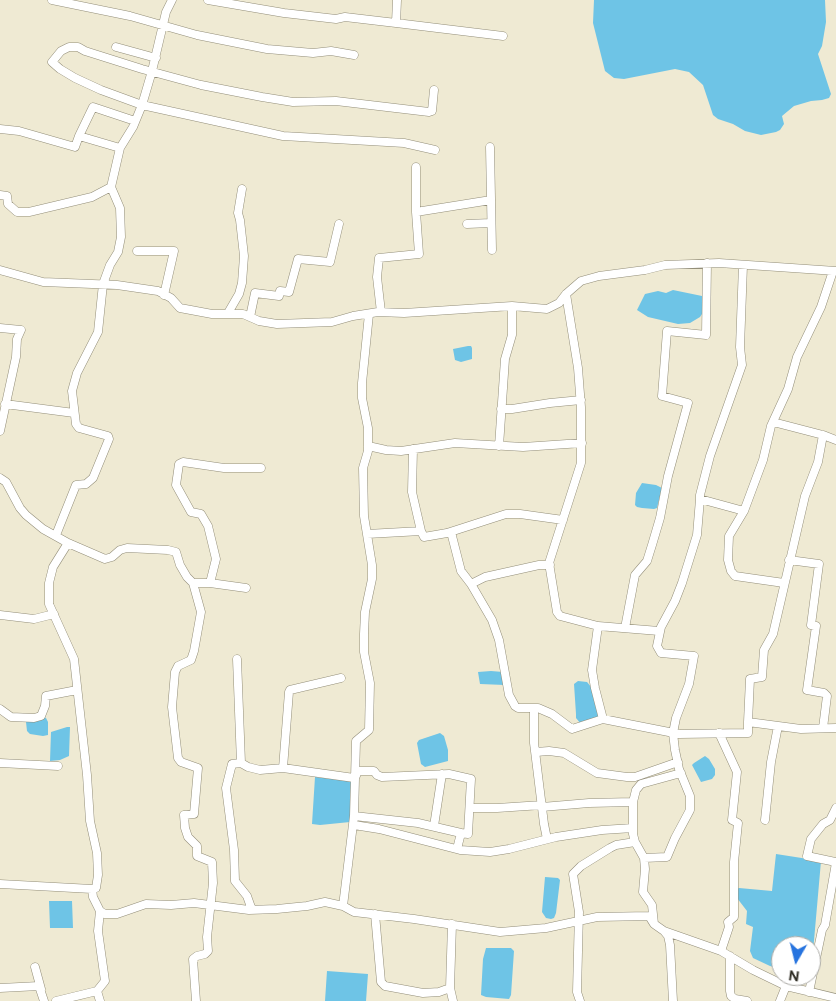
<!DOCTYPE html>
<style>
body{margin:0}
#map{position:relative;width:836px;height:1001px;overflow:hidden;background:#efead3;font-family:Figtree,sans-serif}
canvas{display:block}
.north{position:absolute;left:771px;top:936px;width:50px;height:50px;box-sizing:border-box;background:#fff;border:1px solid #abaaa6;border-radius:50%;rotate:188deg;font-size:14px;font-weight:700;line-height:20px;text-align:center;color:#2c2a21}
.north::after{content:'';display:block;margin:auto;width:18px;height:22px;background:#2774df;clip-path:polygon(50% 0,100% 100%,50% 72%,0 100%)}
</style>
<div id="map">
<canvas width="836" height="1001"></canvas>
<div class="north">N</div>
</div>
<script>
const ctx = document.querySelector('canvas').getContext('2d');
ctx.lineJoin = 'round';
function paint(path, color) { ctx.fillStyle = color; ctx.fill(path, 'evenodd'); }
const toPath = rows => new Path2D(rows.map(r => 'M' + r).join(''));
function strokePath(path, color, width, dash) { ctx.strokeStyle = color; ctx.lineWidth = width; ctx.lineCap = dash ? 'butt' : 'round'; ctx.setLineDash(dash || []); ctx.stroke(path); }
const water = toPath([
 [594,0,825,0,826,22,822,46,818,54,831,94,829,98,822,100,811,101,794,106,782,116,784,124,780,130,776,132,761,135,745,131,733,124,718,119,713,115,703,85,689,72,675,69,624,79,614,78,605,71,593,23],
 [673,290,702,296,704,311,700,317,690,323,678,324,648,317,637,310,645,294,658,291,666,293],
 [468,346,471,346,472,348,472,359,461,362,455,360,453,349],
 [642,483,656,485,662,488,657,508,654,509,642,508,637,507,635,505,636,493],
 [491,671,503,672,505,685,480,684,478,672],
 [578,681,587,682,592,688,600,716,581,724,576,718,576,714,574,684],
 [42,716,46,718,48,722,48,735,43,736,30,734,27,731,26,722],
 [67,727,70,727,69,756,60,760,50,761,51,732],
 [440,733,444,736,448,750,448,761,425,767,421,764,417,743,419,740],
 [705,756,709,759,715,769,715,775,712,779,701,782,692,765,694,763],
 [315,777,352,781,350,822,320,825,312,824],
 [776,854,821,861,813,952,811,955,811,946,781,946,781,969,770,966,753,958,750,951,753,927,746,924,747,911,737,898,737,889,739,888,772,891],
 [545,877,558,878,560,880,556,913,554,918,551,919,546,918,542,912],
 [49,901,72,901,73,928,50,928],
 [486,948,511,948,514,951,511,995,509,999,486,997,481,995,483,959],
 [327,971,368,974,366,1001,325,1001]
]);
const minor = toPath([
 [52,0,130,16,197,35,267,49,313,53,331,51,354,55],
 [208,0,284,13,336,19,345,17,396,23,397,0],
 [396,23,503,36],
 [116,47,156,58],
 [434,90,432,111,429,112,336,101,293,102,262,97,201,85,142,69,85,51,78,47,69,47,61,51,52,62,60,69,75,78,101,90,142,105,283,136,404,143,435,150],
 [0,129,19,131,75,147,79,136,120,148],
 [79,136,93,107,135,121],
 [490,147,492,250],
 [416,167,416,212],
 [0,195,7,196,8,204,17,212,29,212,92,197,111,187,120,148,133,127,142,105,152,71,166,12,172,0],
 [467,224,491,223],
 [137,251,174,251,164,295],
 [0,270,43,282,117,285,158,291,171,298,180,308,212,314,243,314,259,321,277,324,332,322,353,316,378,312,404,313,512,306,547,309,559,303,566,294,581,281,599,276,645,270,665,265,719,263,836,271],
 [566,294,578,368,581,407,581,463,549,563,557,612,560,616,598,626,592,670,595,688,603,719,679,734,748,733,748,722,801,729,836,728],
 [381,312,377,277,379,258,419,254,416,212,491,200],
 [228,313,239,294,242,283,244,256,240,220,238,213,242,189],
 [250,317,255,293,279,296,280,291,289,292,298,259,330,262,339,224],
 [0,328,21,330,17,339,16,357,0,431],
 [5,404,74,413],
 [501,409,512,409,550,403,581,400],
 [823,435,836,440],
 [368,446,386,450,401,451,455,443,523,447,582,443],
 [499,446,505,359,512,335,512,306],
 [413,449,412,492,421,531],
 [0,478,6,482,20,508,26,515,43,529,68,543],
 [700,499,700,495,710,456,742,365,740,347,743,265],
 [451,532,461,571,471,584,492,620,499,640,509,695,515,706,518,708,538,708,552,714,572,729,603,719],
 [367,534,421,531,424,537,447,533,506,514,520,514,563,520],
 [56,535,76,485,86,484,93,478,109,439,108,436,79,428,76,424,72,391,77,373,98,332,103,284,110,265,118,252,121,237,120,208,111,187],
 [789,560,819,564,811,625,816,626,807,690,824,693,827,696,823,728],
 [193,583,201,612,194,651,191,660,178,666,175,672,172,707,178,758,181,762,198,768,194,814,184,815,185,828,188,837,197,846,197,856,212,862,213,883,207,937,208,951,205,954,197,956,193,959,196,1001],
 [210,583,216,559,208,526,201,514,191,512,176,485,179,464,183,462,224,468,261,468],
 [784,583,735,576,731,571,728,560,729,536,744,511,763,460,771,426,788,389,797,357,821,307,833,271],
 [471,584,485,577,539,565,550,565],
 [246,588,210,583,193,583,187,577,180,565,176,552,168,550,127,548,120,550,112,557,105,559,68,543,53,567,49,583,49,604,74,659,87,775,90,821,97,853,98,875,96,888,92,889,93,897,100,911,105,914,117,914,146,904,171,905,194,903,249,910,277,909,307,906,325,902,343,906,354,912,414,919,500,932,546,928,597,917,649,916,654,924],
 [0,615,34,619,54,614],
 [598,626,659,631],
 [625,628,635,575,647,561,652,545,660,518,668,476,688,403,662,396,667,331,706,335,707,263],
 [237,659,241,763,232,764,226,788,234,850,235,881,247,896,252,910],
 [534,708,534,743,544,824,547,839],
 [0,709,11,717,34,718,41,716,45,706,46,696,77,690],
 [748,722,750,679,762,677,764,650,773,634,805,496,818,462,823,435,773,422],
 [719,733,737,772,732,820,738,823,734,862,734,917,728,922,729,927,721,951],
 [536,752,549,751,564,753,597,773,627,777,635,777,678,762],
 [0,763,58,766],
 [241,763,248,767,260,770,283,768,354,778],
 [283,768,289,692,290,690,341,678],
 [681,773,641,784,636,790,633,802,633,834,635,842,644,858,645,869,643,892,652,905,654,924,664,931,721,951,753,970,786,986,836,998],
 [355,778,358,771,374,771,377,775,382,777,449,774,471,779,468,834,461,833,457,849],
 [542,807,589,803,633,802],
 [470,808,497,808,542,805],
 [836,808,830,820,823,824,811,839,807,856,836,862],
 [354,816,418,823,461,833],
 [765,820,771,762,778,726],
 [354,825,379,829,460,850,490,852,509,849,556,837,602,830,633,828],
 [434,826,442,774],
 [644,858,667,857,675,838,690,810,690,796,679,769,675,750,673,733,676,718,689,684,694,656,661,653,657,646,661,627,675,601,682,583,697,535,700,499,744,511],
 [0,884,92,889],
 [343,906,354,816,356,741,369,730,370,683,364,652,364,634,365,612,372,579,372,565,364,516,363,468,368,451,368,428,362,398,362,383,369,314],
 [375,914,381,982,385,986,423,993,439,992,450,988],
 [452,924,450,988,453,1001],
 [664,931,668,936,670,945,673,1001],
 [730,956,730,991,731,996,735,999,747,1001],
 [35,967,41,989],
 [0,988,39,986,44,1001],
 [809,992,822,930,825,925,836,863],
 [56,1001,97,991],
 [100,1001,97,991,105,981,98,931,100,911],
 [580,1001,577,992,579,912,573,874,581,866,610,848,616,845,635,842],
 [780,1001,786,986]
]);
paint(water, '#6ec4e6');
strokePath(minor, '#938e79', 9);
strokePath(minor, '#fff', 8);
</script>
